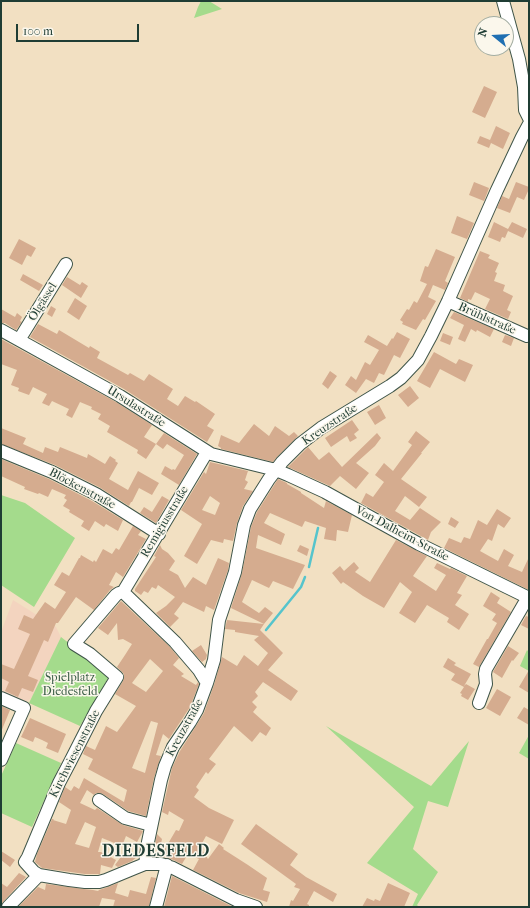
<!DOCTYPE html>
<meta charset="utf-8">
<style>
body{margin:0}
#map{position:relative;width:530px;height:908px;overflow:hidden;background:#f2e0c2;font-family:"IM FELL French Canon",serif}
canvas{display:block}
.frame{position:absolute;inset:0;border:2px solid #1f3d34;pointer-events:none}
.north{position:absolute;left:474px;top:16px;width:40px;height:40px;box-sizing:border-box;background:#fbf7ec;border:1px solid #a3ada2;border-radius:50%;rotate:288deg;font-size:11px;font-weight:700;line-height:16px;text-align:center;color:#1f3d34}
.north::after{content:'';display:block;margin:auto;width:14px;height:18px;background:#1f6fb2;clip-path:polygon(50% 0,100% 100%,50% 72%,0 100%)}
.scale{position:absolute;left:16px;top:24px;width:123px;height:18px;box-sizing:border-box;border:2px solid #1f3d34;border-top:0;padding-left:5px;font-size:12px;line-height:14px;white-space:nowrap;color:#1f3d34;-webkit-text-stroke:3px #fbf7ec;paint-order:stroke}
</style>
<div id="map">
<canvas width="530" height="908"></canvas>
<div class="frame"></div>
<div class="north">N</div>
<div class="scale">100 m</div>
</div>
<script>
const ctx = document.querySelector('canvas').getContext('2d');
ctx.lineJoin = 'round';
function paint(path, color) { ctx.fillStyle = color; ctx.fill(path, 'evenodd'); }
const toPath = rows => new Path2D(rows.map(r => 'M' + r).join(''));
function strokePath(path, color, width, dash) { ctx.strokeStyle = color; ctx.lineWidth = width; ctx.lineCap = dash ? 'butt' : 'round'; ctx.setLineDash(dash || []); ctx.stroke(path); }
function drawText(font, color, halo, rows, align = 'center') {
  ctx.font = font + ' "IM FELL French Canon",serif'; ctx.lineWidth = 3; ctx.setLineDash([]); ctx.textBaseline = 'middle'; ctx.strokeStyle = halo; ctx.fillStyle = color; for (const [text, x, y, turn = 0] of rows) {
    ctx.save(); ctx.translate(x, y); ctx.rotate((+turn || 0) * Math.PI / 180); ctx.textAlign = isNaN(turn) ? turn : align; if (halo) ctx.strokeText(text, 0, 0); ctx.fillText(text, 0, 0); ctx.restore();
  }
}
const built = toPath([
 [13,600,56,627,61,637,31,699,21,703,1,695,1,632]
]);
const green = toPath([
 [201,1,209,1,222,9,194,18,198,7],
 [1,495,25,503,75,538,34,607,1,585],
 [61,637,110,675,80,726,29,703],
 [527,650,529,652,529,671,520,666],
 [326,726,431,786,469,741,448,807,428,801,413,849,438,872,417,905,419,907,412,907,418,894,367,863,414,807],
 [529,735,529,759,519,753],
 [16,743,61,763,32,827,1,813,1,776]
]);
const stream = toPath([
 [309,567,318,528],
 [266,630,301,587,305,577]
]);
const building = toPath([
 [484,86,497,92,485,118,472,112],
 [496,126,510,133,503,149,491,143,489,148,477,143,480,136,490,140],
 [474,182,489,188,484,201,469,195],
 [516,182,529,187,529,189,524,200,517,197,510,213,497,208,502,196,509,199],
 [457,216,474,223,467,239,451,233],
 [494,222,508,229,512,222,527,229,523,238,508,231,505,238,502,237,500,242,488,237],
 [19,239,36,248,31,257,27,255,22,265,9,258],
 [436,249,455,257,445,281,448,283,445,290,433,285,428,297,436,301,425,320,423,319,416,330,402,324,403,322,400,320,407,309,409,310,414,301,417,303,427,284,420,281,425,266,428,267],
 [480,251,490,255,488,258,499,263,495,272,497,273,494,281,505,285,503,291,513,296,507,310,511,312,508,319,485,309,490,299,475,292,471,300,468,299,468,302,460,298],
 [23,274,43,285,39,291,20,280],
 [67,277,80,285,82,282,88,286,81,298,62,285],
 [75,298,87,306,79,320,67,312],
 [51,306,56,309,52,317,47,314],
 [1,309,15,317,17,313,22,317,20,321,22,322,16,330,5,323,1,323],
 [454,312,494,329,490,337,477,330,476,332,471,329,465,342,458,339,464,325,450,318],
 [38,324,57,334,59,330,89,348,90,346,100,352,97,358,128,375,130,373,144,381,149,374,173,389,167,399,178,406,185,396,195,402,196,401,215,414,207,426,214,430,207,442,124,389,30,337],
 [397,332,410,339,400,358,394,355,384,375,379,373,374,383,366,379,356,393,345,385,351,376,356,380,365,362,370,365,379,350,364,342,368,335,387,346,392,338,393,339],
 [443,333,453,337,450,345,440,341],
 [505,335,514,338,511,346,502,342],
 [1,339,116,402,152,425,144,437,156,444,146,459,137,453,138,450,107,432,110,426,98,419,101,414,91,409,92,407,80,402,72,418,66,415,69,409,52,401,49,406,42,403,47,394,33,387,29,395,18,391,19,388,11,385,17,370,1,364],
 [434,352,456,364,459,359,473,365,465,382,440,369,430,388,417,381],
 [330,371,337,376,328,389,322,384],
 [410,386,419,398,408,407,398,395],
 [379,405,386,418,375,425,367,412],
 [352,420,359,430,354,434,357,438,350,442,347,436,331,447,325,438],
 [254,424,269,436,275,426,289,436,294,432,298,436,277,457,273,462,221,449,221,448,218,446,221,435,239,443],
 [1,428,26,438,23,444,43,453,45,447,58,452,60,447,87,458,88,454,105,464,110,456,116,460,115,461,118,463,109,479,128,490,138,471,159,483,152,495,139,488,132,502,131,502,129,506,99,487,55,465,1,444],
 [416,431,430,442,421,453,422,453,401,479,427,497,419,507,405,496,395,511,410,520,420,508,441,522,431,532,428,540,361,503,366,493,373,497,384,482,375,475,384,463,393,471,412,445,408,442],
 [164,433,197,454,179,485,161,474,165,466,172,470,173,469,175,470,184,455,167,444,163,449,156,444],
 [377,433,381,438,375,446,356,463,369,473,356,489,340,476,330,486,288,467,308,447,319,460,329,452,342,467],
 [1,459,49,479,92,501,123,520,118,531,106,524,104,527,95,521,89,531,81,526,84,521,69,512,70,510,63,506,67,500,64,498,66,495,52,489,48,497,39,493,38,494,24,489,25,487,1,476],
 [210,462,248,471,245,480,248,482,244,489,253,491,243,506,237,523,233,541,224,539,223,543,211,540,197,564,184,556,202,524,181,510,204,472,206,474],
 [210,496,220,503,215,515,202,510],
 [278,479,287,483,287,484,301,492,301,493,324,508,326,501,352,515,348,532,337,530,336,541,324,539,326,528,305,521,302,527,270,513,264,523,285,534,281,545,258,535,256,548,305,565,293,589,273,581,269,588,252,580,242,602,259,613,265,607,273,613,264,624,231,608,242,573,251,527,257,512],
 [162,496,169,500,156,523,140,513,144,507,152,512],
 [497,509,511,518,504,528,498,524,492,541,488,539,480,551,498,561,504,549,514,555,508,566,522,572,529,557,529,590,444,548,449,538,461,543,464,537,470,539,478,520,487,525],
 [451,517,459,522,455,528,448,524],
 [133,526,141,531,138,535,146,539,123,577,116,572,109,585,114,587,110,590,94,610,76,597,58,623,56,623,48,642,44,640,28,676,38,680,33,692,22,688,18,697,5,691,9,682,1,678,1,664,14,669,30,634,18,629,24,615,33,619,45,602,55,609,66,592,54,585,62,572,69,576,79,558,80,558,81,555,93,562,94,560,96,562,103,549,112,554,116,548,119,550],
 [396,540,427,556,413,576,436,591,446,575,434,568,437,563,450,569,451,568,467,576,457,593,462,595,455,605,469,614,459,630,447,622,449,618,427,605,415,623,399,613,412,592,400,582,384,608,363,596,343,582,341,584,332,573,340,566,344,571,354,562,359,568,355,572,370,582],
 [161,543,160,545,162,549,168,553,175,561,169,570,178,575,185,588,193,577,206,585,218,558,229,563,228,570,214,610,206,606,204,612,183,602,174,614,179,618,170,627,156,613,166,606,175,597,158,585,156,589,152,587,148,593,144,591,141,595,135,591,135,589,156,557,154,556],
 [300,545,309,549,307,556,297,551],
 [491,592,500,598,497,603,511,612,479,667,473,664,487,639,488,639,497,623,492,620,496,614,483,606],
 [121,601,170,647,179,658,173,665,184,674,181,676,196,685,198,682,199,684,190,707,169,739,163,734,156,755,161,756,154,778,146,816,128,811,103,794,100,793,96,793,94,795,87,790,80,803,95,810,97,808,123,825,143,831,142,833,137,842,126,836,122,846,102,838,98,852,101,852,116,860,112,868,101,865,100,874,85,874,42,868,35,862,37,854,52,819,54,819,53,820,66,824,71,810,59,802,65,787,71,791,74,786,79,789,84,778,124,802,127,790,88,769,93,759,83,754,86,746,95,750,106,726,117,732,136,706,115,694,123,681,124,677,124,674,117,667,125,655,132,644,123,639,118,640,117,623,108,635,98,628],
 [150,659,163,671,146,692,132,683],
 [151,721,158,723,145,773,132,768],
 [85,822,96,827,89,848,75,844],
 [526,616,529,617,529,629,521,625],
 [227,620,264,624,260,630,283,653,268,670,298,691,291,701,263,682,255,692,258,696,252,702,257,707,253,712,271,728,266,736,260,732,252,742,234,726,209,759,216,764,208,774,206,772,196,787,199,790,194,797,209,808,234,820,222,844,206,836,200,847,208,859,219,844,224,848,223,849,248,865,267,878,263,890,270,892,267,902,239,893,193,870,199,859,188,854,182,864,169,858,166,858,162,854,176,830,179,831,184,820,169,811,168,815,162,812,172,768,180,751,196,726,204,713,214,685,222,657,237,666,244,655,258,666,268,653,254,640,259,636,235,632,235,630,225,629],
 [201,645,207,655,206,659,202,662,192,651],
 [508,646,519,653,513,661,512,660,502,678,493,672],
 [448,658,456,663,454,665,471,674,464,686,466,684,475,689,468,700,461,696,462,694,460,693,464,687,451,680,455,674,443,667],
 [529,670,529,693,519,687],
 [497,689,511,697,500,716,486,708],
 [1,706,10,710,1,732],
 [524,707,529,710,529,725,517,718],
 [30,718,66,734,58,753,46,748,48,743,42,740,35,737,33,742,21,737],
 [256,824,298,854,290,865,306,877,337,894,333,902,314,891,307,904,309,905,309,907,289,907,291,900,293,901,300,889,294,887,296,884,241,844],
 [157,834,162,839,160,849,155,844],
 [1,851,15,860,10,867,1,860],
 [123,854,138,856,132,861,118,867,115,865],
 [19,873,26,877,3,902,1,905,1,883,7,887],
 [172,876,233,907,164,907],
 [151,877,156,878,149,907,113,907,115,900,102,898,99,907,18,907,38,887,45,890,46,884,84,889,93,890,98,891,99,890,108,887,118,883,115,893,128,897,130,890,146,894],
 [388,883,410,893,404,907,362,907,367,898,374,901,375,899,380,901]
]);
const minor = toPath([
 [503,1,519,59,524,87,525,110,529,118],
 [448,301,527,336],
 [1,330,120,396,211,454,276,470,288,475,325,492,419,544,529,598],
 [19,340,66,264],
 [1,451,52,472,96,494,159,534],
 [207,452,123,592,119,593,116,595,74,644,90,654,117,677,96,711,70,762,59,783,28,857,25,862,34,872,39,875,69,880,85,882,99,882,106,880,135,868,145,864,161,864,173,868,236,900,256,907],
 [123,592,175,642,199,670,207,683],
 [1,698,24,708,1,760],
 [479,703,486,684,485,674,486,669,528,597],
 [99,800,125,818,151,825],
 [145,864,148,842,161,780,165,766,173,747,190,722,197,710,207,683,214,660,219,620,235,572,244,525,250,509,269,479,282,462,300,444,321,428,390,386,401,378,418,360,431,336,448,301,497,190,522,137,529,124],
 [8,907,39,875],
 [156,907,167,865]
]);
const streetNames = [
 ["Ölgässel",43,302,-58],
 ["Brühlstraße",487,319,24],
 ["Ursulastraße",136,407,32],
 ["Kreuzstraße",330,425,-34],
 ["Blöckenstraße",82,489,28],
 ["Remigiusstraße",165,522,-59],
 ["Von-Dalheim-Straße",402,534,28],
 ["Kreuzstraße",185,728,-61],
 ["Kirchwiesenstraße",75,754,-63]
];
const parkNames = [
 ["Spielplatz",70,678],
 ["Diedesfeld",70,692]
];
const districtNames = [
 ["DIEDESFELD",156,852]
];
paint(built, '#f3d4bf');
paint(green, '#a4db8c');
strokePath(stream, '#56c4cc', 2.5);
paint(building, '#d5ac8f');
strokePath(minor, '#3f5549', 14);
strokePath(minor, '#fff', 12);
drawText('12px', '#1f3d34', '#fbf7ec', streetNames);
drawText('12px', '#3a5d46', '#fbf7ec', parkNames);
ctx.letterSpacing = '1px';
drawText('bold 16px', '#1f3d34', '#fbf7ec', districtNames);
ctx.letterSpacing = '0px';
</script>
